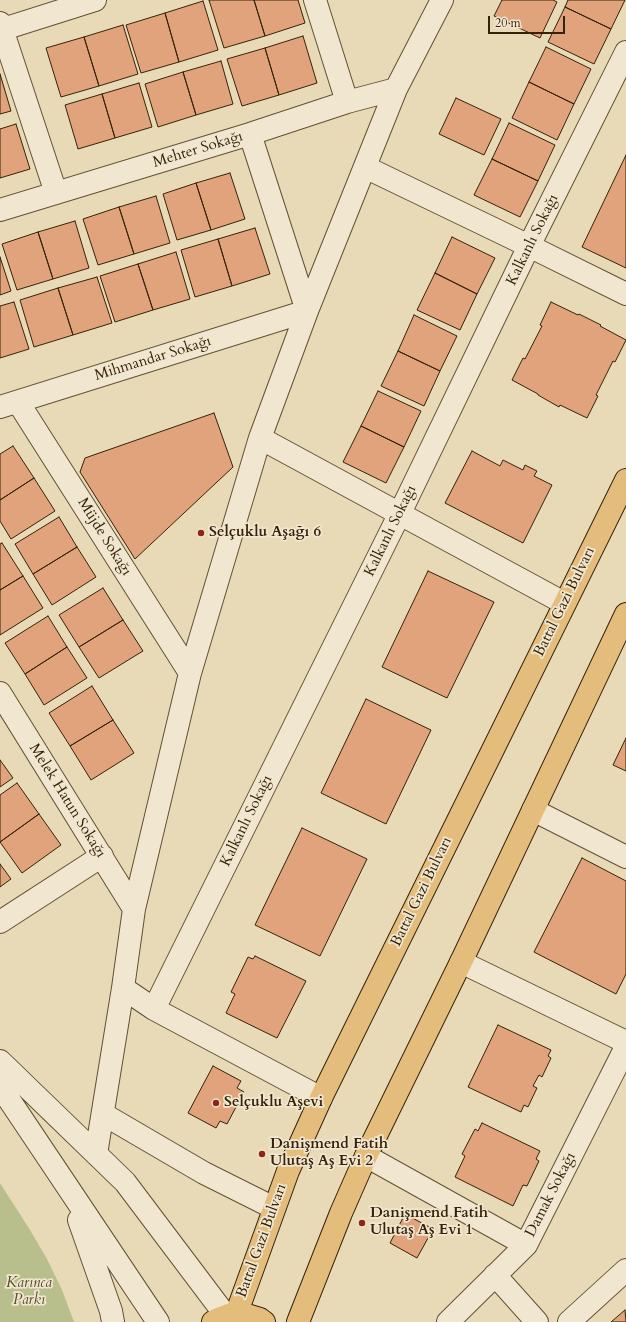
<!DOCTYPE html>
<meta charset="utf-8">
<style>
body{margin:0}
#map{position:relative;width:626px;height:1322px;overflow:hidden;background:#e9dab7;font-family:Cardo,serif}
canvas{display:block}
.scale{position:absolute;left:488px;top:16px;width:77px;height:18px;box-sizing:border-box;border:2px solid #352209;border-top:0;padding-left:5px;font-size:12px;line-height:14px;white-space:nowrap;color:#352209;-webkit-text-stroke:3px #f1e7d0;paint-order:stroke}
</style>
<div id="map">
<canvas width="626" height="1322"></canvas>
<div class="scale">20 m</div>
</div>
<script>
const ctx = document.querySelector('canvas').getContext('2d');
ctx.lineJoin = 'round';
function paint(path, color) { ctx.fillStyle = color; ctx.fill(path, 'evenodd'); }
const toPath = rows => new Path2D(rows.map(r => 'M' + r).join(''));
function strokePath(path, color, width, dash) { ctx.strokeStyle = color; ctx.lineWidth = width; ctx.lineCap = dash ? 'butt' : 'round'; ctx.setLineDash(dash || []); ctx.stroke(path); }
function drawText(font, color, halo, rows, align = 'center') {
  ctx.font = font + ' Cardo,serif'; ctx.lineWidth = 3.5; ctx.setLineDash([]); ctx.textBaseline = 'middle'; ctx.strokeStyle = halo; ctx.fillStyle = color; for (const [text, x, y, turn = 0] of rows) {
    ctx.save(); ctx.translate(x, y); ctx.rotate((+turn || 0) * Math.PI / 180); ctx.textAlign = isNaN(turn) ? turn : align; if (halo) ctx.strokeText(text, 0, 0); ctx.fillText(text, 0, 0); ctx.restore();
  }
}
const green = toPath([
 [0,1183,30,1230,47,1259,62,1290,74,1322,0,1322]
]);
const building = toPath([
 [209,0,254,0,265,36,224,48,209,0],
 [254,0,298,0,305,23,265,36,254,0],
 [502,0,553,0,557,2,540,38,494,16,502,0],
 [568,0,625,0,611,29,565,7,568,0],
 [203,1,218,50,179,62,165,13,203,1],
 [565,7,611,29,594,64,548,42,565,7],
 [165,13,179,62,141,73,126,25,165,13],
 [123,25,138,74,99,86,84,37,123,25],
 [303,36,317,83,279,95,265,48,303,36],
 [84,37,99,86,61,97,46,48,84,37],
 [546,47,591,69,574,104,529,82,546,47],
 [265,48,279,95,242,106,227,59,265,48],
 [221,61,233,104,196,115,183,72,221,61],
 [183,72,196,115,158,127,145,84,183,72],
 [0,74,11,111,0,114,0,74],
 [529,82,574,104,557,140,512,118,529,82],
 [139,83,152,127,115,138,102,94,139,83],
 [102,94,115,138,78,149,65,105,102,94],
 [456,98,501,119,484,155,439,134,456,98],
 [509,123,555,145,538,181,492,159,509,123],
 [16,124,30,169,0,178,0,129,16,124],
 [626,155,626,268,582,247,626,155],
 [492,159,538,181,520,217,474,195,492,159],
 [230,173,245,219,211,230,196,183,230,173],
 [196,183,211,230,177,240,163,194,196,183],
 [156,196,170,243,134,254,119,207,156,196],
 [119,207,134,254,98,265,83,219,119,207],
 [75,221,89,268,53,279,38,232,75,221],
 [255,228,270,274,232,286,218,239,255,228],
 [38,232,53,279,17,290,2,244,38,232],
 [452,237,495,258,477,294,435,273,452,237],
 [218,239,232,286,195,297,181,250,218,239],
 [176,252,190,299,153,310,138,264,176,252],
 [0,257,11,291,0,295,0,257],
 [138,264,153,310,115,322,100,276,138,264],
 [435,273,477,294,460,330,417,310,435,273],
 [97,277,112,323,73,335,58,288,97,277],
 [58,288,73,335,34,347,20,300,58,288],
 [14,302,29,349,0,358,0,306,14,302],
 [551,302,578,315,579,314,601,325,600,326,626,340,615,362,613,361,596,395,598,396,587,418,560,405,559,407,538,395,538,394,512,380,523,358,525,359,542,326,540,325,551,302],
 [414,315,457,336,440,371,398,351,414,315],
 [398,351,440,371,424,406,381,386,398,351],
 [378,391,421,411,404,447,361,426,378,391],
 [214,413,233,467,135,559,80,472,85,458,214,413],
 [361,426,404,447,386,483,343,462,361,426],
 [13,446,34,478,0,500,0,454,13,446],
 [472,451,500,466,503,460,523,470,525,465,537,471,534,476,552,485,523,543,445,503,472,451],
 [34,478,55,511,11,539,0,521,0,500,34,478],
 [59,517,77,547,33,574,15,544,59,517],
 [2,543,23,576,0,590,0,544,2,543],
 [77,547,96,577,52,605,33,574,77,547],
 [428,571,494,602,447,698,382,667,428,571],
 [23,576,43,608,0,635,0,590,23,576],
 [103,588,123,620,79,647,59,615,103,588],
 [48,616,67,647,25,674,5,643,48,616],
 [123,620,143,651,99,678,79,647,123,620],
 [67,647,87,678,44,705,25,674,67,647],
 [92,686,113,720,70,746,49,713,92,686],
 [366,699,431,730,386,824,321,793,366,699],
 [113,720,134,753,91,780,70,746,113,720],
 [626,738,626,771,613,765,626,738],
 [0,760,13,778,0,787,0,760],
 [17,783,39,814,0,842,0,795,17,783],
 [39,814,61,845,22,873,0,842,39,814],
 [302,828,367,859,320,956,255,925,302,828],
 [582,858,626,881,626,974,616,994,534,952,582,858],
 [0,864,11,879,0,887,0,864],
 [255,956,306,981,277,1038,226,1013,235,994,231,992,248,957,253,959,255,956],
 [498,1025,551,1050,548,1056,551,1058,542,1077,539,1075,533,1086,537,1088,528,1107,524,1105,521,1112,468,1087,498,1025],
 [213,1066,241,1081,237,1088,244,1092,227,1124,220,1121,216,1128,188,1113,213,1066],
 [482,1123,540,1151,536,1159,539,1161,527,1186,523,1185,513,1206,455,1177,465,1156,462,1154,475,1129,478,1131,482,1123],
 [405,1214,433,1229,417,1258,390,1243,405,1214],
 [625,1310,626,1322,611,1322,625,1310]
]);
const minor = toPath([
 [315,0,347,102],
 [0,23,56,193],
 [0,30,95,0],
 [365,167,529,246,626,294],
 [0,210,250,134,347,102,396,89],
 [18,402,190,673],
 [0,407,307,311,250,134],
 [260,438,564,603],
 [0,693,134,909],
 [533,810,626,857],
 [0,922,102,856],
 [461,962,626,1042],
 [123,988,154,1009,321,1098],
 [154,1009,399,515,529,246,626,52],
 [0,1061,125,1182,226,1316],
 [0,1086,158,1322],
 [103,1114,204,1173,274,1208],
 [96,1154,123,988,134,909,190,673,260,438,307,311,396,89,442,0],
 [366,1156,526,1245],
 [79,1220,111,1311,113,1322],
 [495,1275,537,1322],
 [448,1322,526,1245,626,1047],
 [569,1322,626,1270]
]);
const major = toPath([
 [237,1312,288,1171,321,1098,626,480],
 [213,1322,218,1319,237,1312,260,1319,264,1322],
 [298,1322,341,1213,366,1156,461,962,626,614]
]);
const markers = [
 [201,533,4,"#8f2418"],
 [216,1103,4,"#8f2418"],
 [262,1154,4,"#8f2418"],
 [362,1223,4,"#8f2418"]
];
const streetNames = [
 ["Mehter Sokağı",198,150,-17],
 ["Kalkanlı Sokağı",533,240,-64],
 ["Mihmandar Sokağı",153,359,-17],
 ["Kalkanlı Sokağı",391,531,-64],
 ["Müjde Sokağı",104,537,58],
 ["Battal Gazi Bulvarı",565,602,-64],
 ["Melek Hatun Sokağı",67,801,58],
 ["Kalkanlı Sokağı",247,821,-64],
 ["Battal Gazi Bulvarı",422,892,-64],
 ["Damak Sokağı",551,1195,-63],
 ["Battal Gazi Bulvarı",262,1241,-70]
];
const poiNames = [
 ["Selçuklu Aşağı 6",209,533],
 ["Selçuklu Aşevi",224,1103],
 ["Danişmend Fatih",270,1145],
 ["Ulutaş Aş Evi 2",270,1162],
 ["Danişmend Fatih",370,1214],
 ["Ulutaş Aş Evi 1",370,1231]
];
const parkNames = [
 ["Karınca",29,1284],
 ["Parkı",29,1301]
];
paint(green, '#b8bf8d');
paint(building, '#e0a37b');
strokePath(building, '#352209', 1);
strokePath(minor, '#625034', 24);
strokePath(major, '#352209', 24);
strokePath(minor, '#f1e7d0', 22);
strokePath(major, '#e4bd7c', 22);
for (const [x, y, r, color] of markers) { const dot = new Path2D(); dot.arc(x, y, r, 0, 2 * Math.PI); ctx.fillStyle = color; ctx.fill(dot); strokePath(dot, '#f1e7d0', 1.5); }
drawText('15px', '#352209', '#f1e7d0', streetNames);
drawText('bold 15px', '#352209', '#f1e7d0', poiNames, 'left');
drawText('italic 15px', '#56492a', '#f1e7d0', parkNames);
</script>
